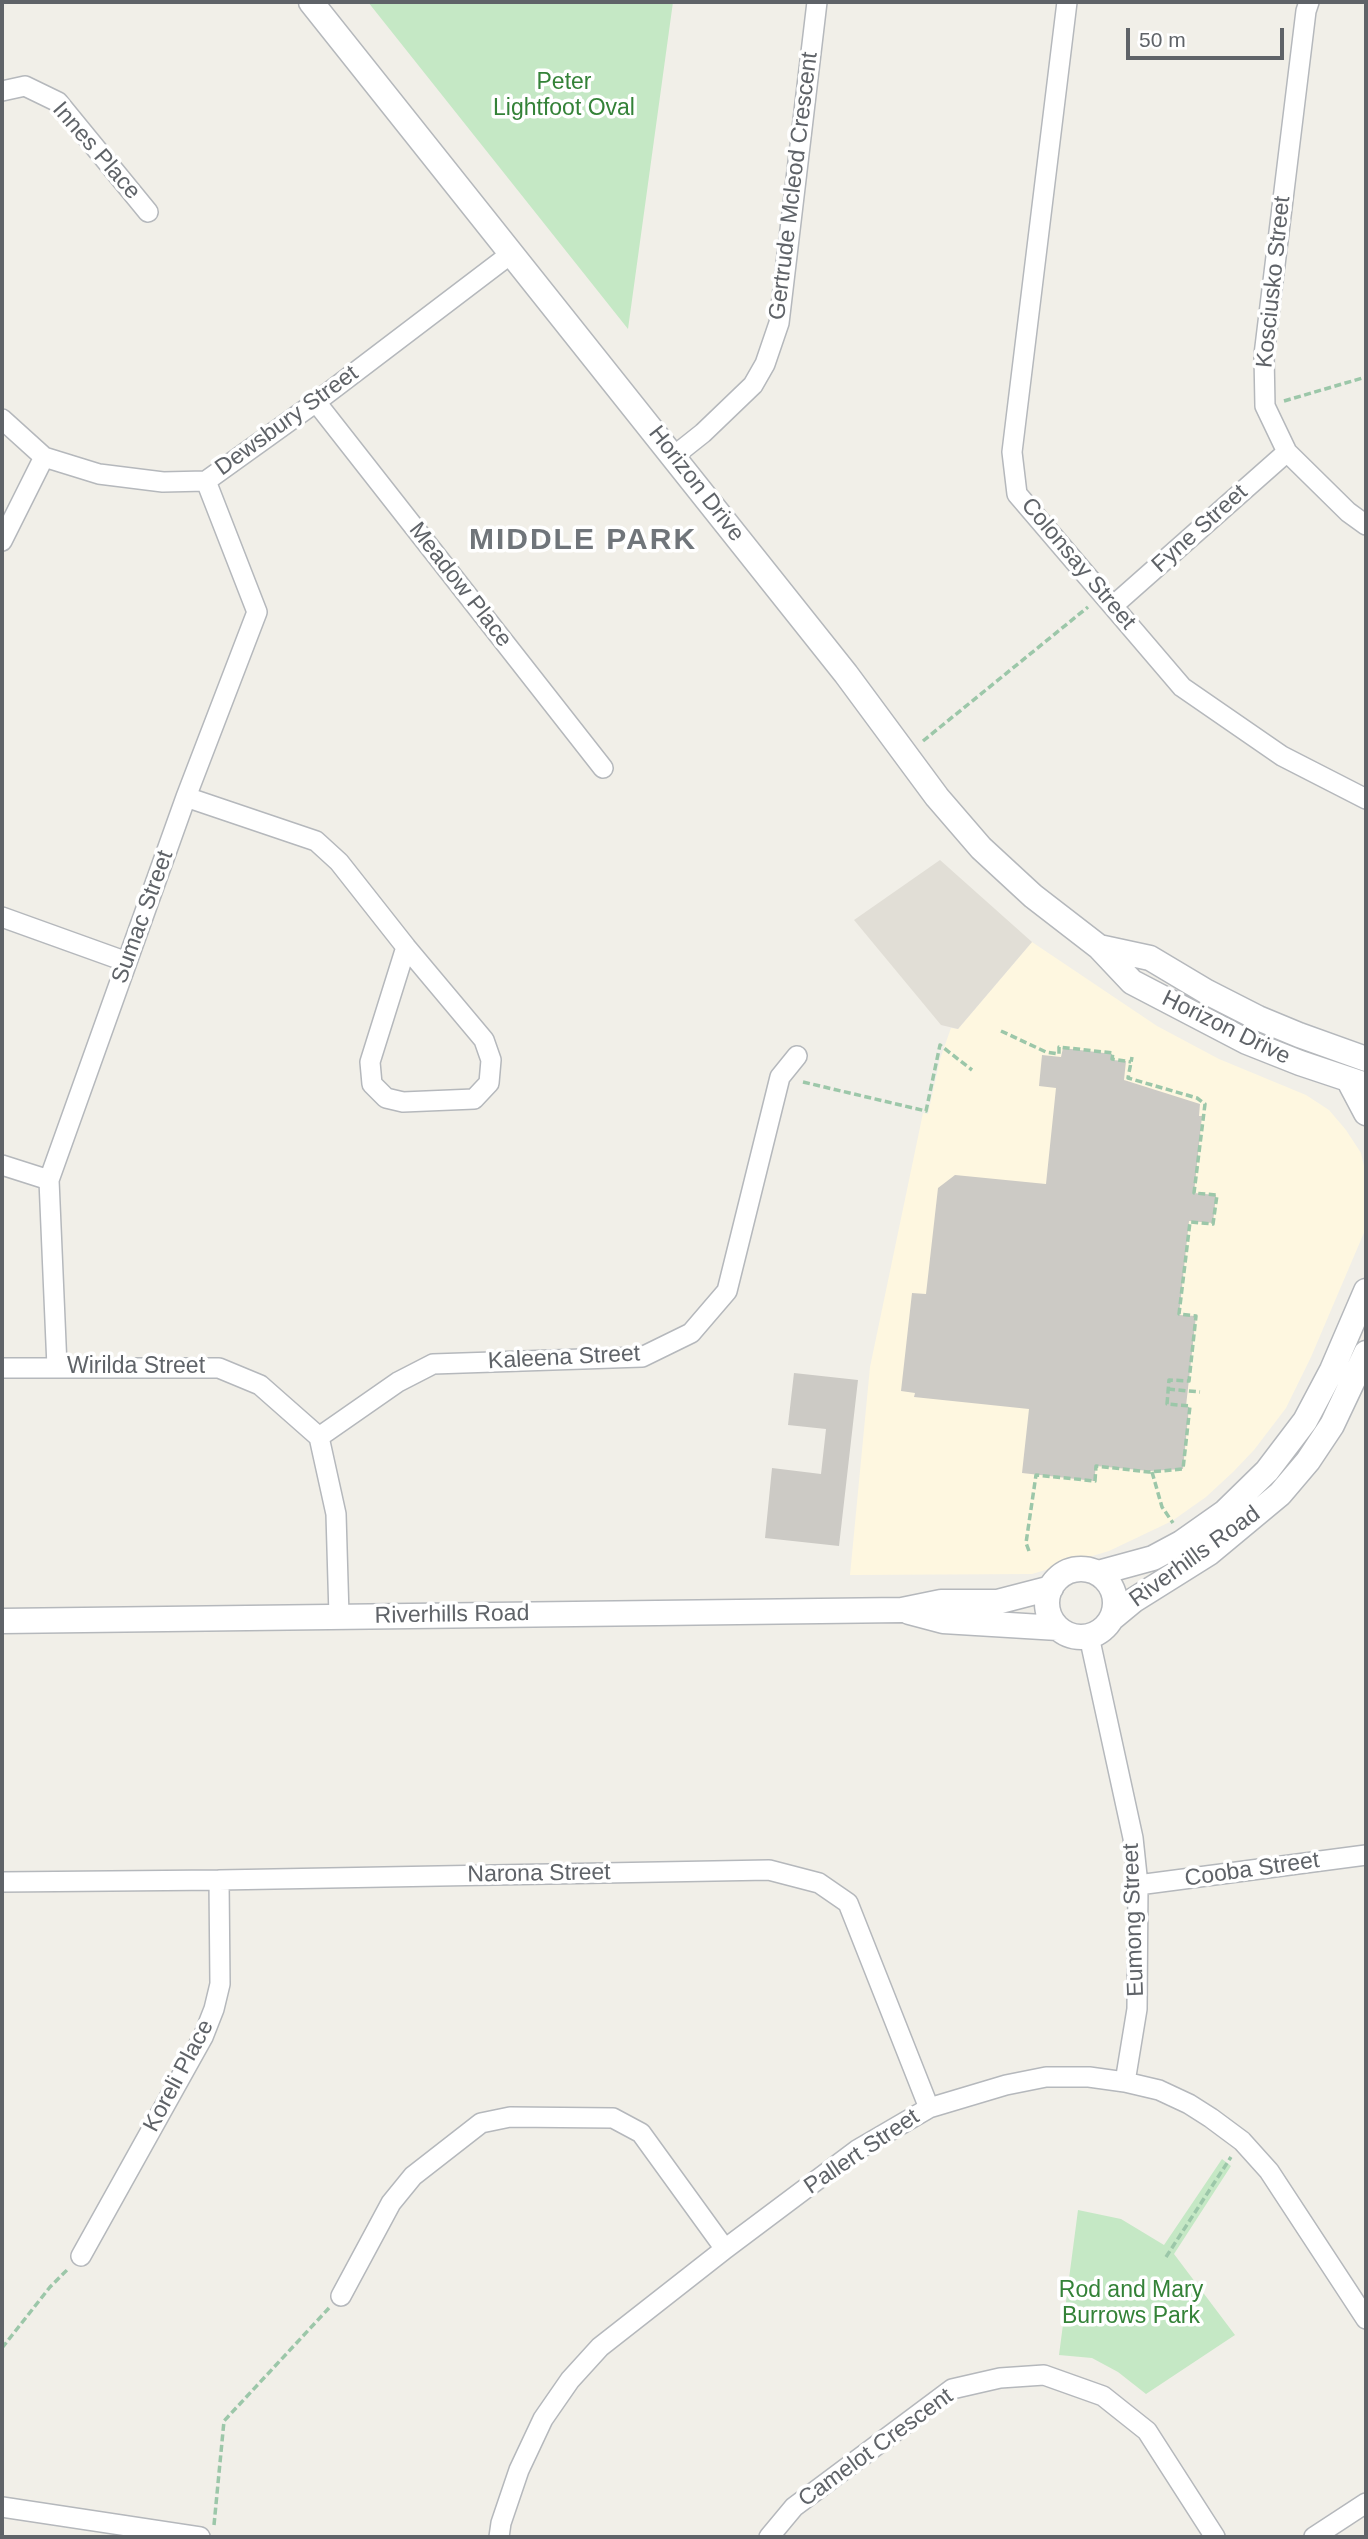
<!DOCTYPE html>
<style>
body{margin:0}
#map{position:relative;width:1368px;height:2539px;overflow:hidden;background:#f1efe8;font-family:Helvetica,sans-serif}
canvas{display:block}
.frame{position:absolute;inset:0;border:4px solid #5f6368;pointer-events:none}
.scale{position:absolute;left:1126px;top:28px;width:158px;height:32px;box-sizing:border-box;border:4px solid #5f6368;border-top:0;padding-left:9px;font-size:21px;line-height:24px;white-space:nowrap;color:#5f6368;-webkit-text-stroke:5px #fff;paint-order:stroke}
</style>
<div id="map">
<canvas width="1368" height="2539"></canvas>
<div class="frame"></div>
<div class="scale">50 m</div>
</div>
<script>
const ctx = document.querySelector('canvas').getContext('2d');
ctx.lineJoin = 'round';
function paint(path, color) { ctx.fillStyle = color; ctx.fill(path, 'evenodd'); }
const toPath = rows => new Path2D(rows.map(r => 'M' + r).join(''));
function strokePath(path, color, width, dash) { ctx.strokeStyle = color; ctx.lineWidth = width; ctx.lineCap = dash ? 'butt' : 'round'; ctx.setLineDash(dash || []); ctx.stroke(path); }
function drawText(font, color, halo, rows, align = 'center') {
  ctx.font = font + ' Helvetica,sans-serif'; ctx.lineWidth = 7; ctx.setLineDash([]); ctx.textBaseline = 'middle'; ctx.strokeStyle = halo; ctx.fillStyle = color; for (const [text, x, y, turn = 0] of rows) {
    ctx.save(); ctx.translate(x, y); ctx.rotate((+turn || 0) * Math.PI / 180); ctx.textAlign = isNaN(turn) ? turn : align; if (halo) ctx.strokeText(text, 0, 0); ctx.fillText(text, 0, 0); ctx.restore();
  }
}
const commercial = toPath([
 [1032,942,1157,1026,1219,1059,1306,1095,1329,1110,1346,1130,1361,1153,1366,1175,1366,1228,1311,1357,1286,1408,1254,1450,1233,1472,1206,1497,1172,1521,1109,1551,1032,1574,850,1575,870,1367,923,1113,928,1114,940,1059,951,1028,958,1029]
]);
const education = toPath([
 [940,860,1032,942,958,1029,941,1025,854,920]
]);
const green = toPath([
 [368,2,673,2,628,329],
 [1222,2159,1231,2166,1174,2254,1235,2335,1146,2394,1118,2372,1092,2358,1059,2355,1078,2210,1121,2219,1164,2245]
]);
const building = toPath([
 [1063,1048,1112,1054,1111,1060,1126,1061,1124,1080,1200,1104,1199,1116,1202,1116,1194,1193,1216,1195,1213,1223,1189,1221,1179,1315,1196,1316,1186,1406,1189,1407,1183,1469,1150,1471,1096,1466,1094,1481,1022,1473,1029,1409,914,1397,915,1393,901,1391,912,1293,926,1294,938,1188,955,1175,1046,1184,1056,1088,1039,1086,1042,1055,1061,1057],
 [794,1373,858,1380,839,1546,765,1538,772,1468,821,1474,826,1429,788,1425]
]);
const path = toPath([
 [1284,401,1366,377],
 [923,741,1088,607],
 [1001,1031,1046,1052,1059,1054,1059,1047,1113,1053,1112,1059,1131,1062],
 [803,1082,926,1111,940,1045,972,1070],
 [1168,1389,1200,1392],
 [1152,1472,1162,1507,1173,1523],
 [1029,1551,1026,1543,1036,1475,1095,1481,1096,1466,1149,1472,1183,1469,1190,1406,1167,1404,1169,1380,1189,1381,1196,1316,1179,1314,1190,1222,1213,1224,1217,1195,1194,1193,1205,1104,1197,1098,1128,1078,1132,1057],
 [1166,2257,1231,2157],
 [2,2348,50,2287,68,2269],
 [214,2525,224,2421,329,2308]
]);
const minor = toPath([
 [1067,2,1012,452,1017,494,1182,687,1282,756,1366,799],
 [1309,2,1306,11,1264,355,1265,406,1287,452,1348,512,1366,525],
 [2,91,25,86,58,102,148,212],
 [316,402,603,768],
 [2,419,44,457,99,474,163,482,206,481,316,402,512,253],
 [674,456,703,433,753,385,765,364,779,323,817,2],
 [2,541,44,457],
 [1114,605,1287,452],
 [186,797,316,841,339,862,406,947,484,1040,491,1060,489,1083,474,1099,403,1102,386,1098,372,1084,370,1062,406,947],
 [2,917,127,962],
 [2,1165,49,1180],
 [57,1367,49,1180,186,797,257,612,206,481],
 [2,1368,219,1368,260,1385,319,1437,336,1514,339,1616],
 [319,1437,398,1382,433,1364,642,1357,691,1333,727,1291,780,1077,797,1056],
 [1089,1636,1133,1838,1138,1885,1137,2009,1125,2082],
 [2,1882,219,1880,769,1870,819,1883,848,1903,929,2108],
 [1138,1885,1366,1855],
 [81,2256,203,2037,214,2009,220,1984,219,1880],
 [341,2296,391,2203,413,2176,481,2123,510,2117,613,2118,641,2133,725,2249],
 [2,2507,200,2537],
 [499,2537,501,2523,519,2470,543,2419,570,2380,600,2347,725,2249,857,2150,929,2108,1006,2085,1046,2077,1089,2077,1125,2082,1159,2090,1189,2104,1211,2118,1242,2141,1269,2171,1366,2319],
 [769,2537,794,2507,952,2389,1000,2378,1044,2375,1103,2396,1147,2431,1215,2537],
 [1314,2537,1366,2503]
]);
const tertiary = toPath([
 [311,2,846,674,937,797,981,848,1033,896,1099,947,1132,982,1247,1042,1300,1063,1366,1085],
 [1099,947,1150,958,1207,992,1258,1018,1299,1035,1366,1059],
 [1348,1079,1366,1113],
 '1047 1603a34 34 0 1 1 68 0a34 34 0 1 1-68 0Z',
 [1098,1573,1153,1558,1181,1543,1225,1512,1267,1471,1305,1421,1332,1370,1366,1291],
 [909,1612,943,1621,1058,1628],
 [1111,1619,1134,1600,1209,1553,1280,1494,1308,1461,1332,1425,1366,1353],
 [2,1621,902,1610,941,1602,997,1602,1051,1588]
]);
const parkNames = [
 ["Peter",564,83],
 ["Lightfoot Oval",564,109],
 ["Rod and Mary",1131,2291],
 ["Burrows Park",1131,2317]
];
const streetNames = [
 ["Innes Place",96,151,49],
 ["Gertrude Mcleod Crescent",794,186,-83],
 ["Kosciusko Street",1274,282,-84],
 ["Dewsbury Street",287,421,-36],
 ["Horizon Drive",696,484,52],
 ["Fyne Street",1200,529,-42],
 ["Colonsay Street",1078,564,50],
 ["Meadow Place",460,585,52],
 ["Sumac Street",143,917,-70],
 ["Horizon Drive",1226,1028,26],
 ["Kaleena Street",564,1358,-3],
 ["Wirilda Street",136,1367],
 ["Riverhills Road",1195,1557,-36],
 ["Riverhills Road",452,1615,-1],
 ["Cooba Street",1252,1870,-8],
 ["Narona Street",539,1874,-1],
 ["Eumong Street",1134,1920,-92],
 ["Koreli Place",179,2076,-62],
 ["Pallert Street",862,2152,-34],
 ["Camelot Crescent",876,2448,-36]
];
const districtNames = [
 ["MIDDLE PARK",583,541]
];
paint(commercial, '#fef7e0');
paint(education, '#e1ded6');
paint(green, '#c5e8c5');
paint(building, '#cccac5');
strokePath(minor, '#b5b8bc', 22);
strokePath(tertiary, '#b5b8bc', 27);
strokePath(path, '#9cc7a9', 3.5, [7, 3.5]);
strokePath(minor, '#fff', 19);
strokePath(tertiary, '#fff', 24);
drawText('23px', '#348238', '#fff', parkNames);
drawText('23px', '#5f6368', '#fff', streetNames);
ctx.letterSpacing = '2px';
drawText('bold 30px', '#70757a', '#fff', districtNames);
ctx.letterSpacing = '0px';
</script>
